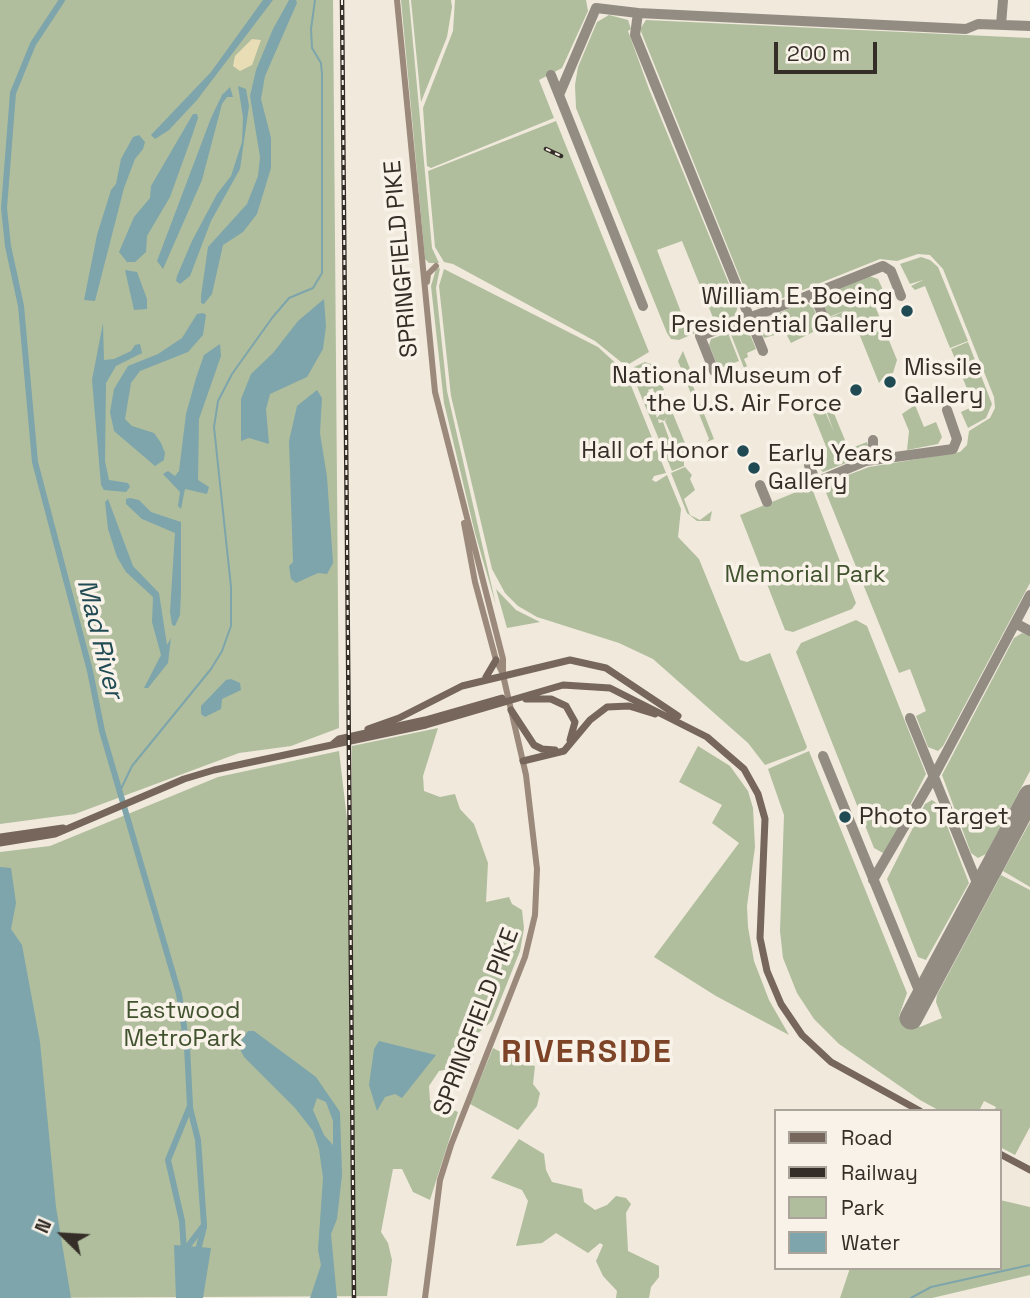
<!DOCTYPE html>
<style>
body{margin:0}
#map{position:relative;width:1030px;height:1298px;overflow:hidden;background:#f0e9dc;font-family:"Space Grotesk",sans-serif}
canvas{display:block}
.legend{position:absolute;left:774px;top:1109px;width:228px;height:161px;box-sizing:border-box;background:#f8f2e8;border:2px solid #aaa49b;margin:0;padding:9px 12px;list-style:none;font-size:21px;color:#352e28}
.legend li{display:flex;align-items:center;gap:14px;height:35px}
.legend b{width:35px;border:2px solid #aaa49b}
.north{position:absolute;left:28px;top:1200px;width:70px;height:70px;-webkit-text-stroke:5px #f8f2e8;paint-order:stroke;rotate:294deg;font-size:19px;font-weight:700;line-height:28px;text-align:center;color:#352e28}
.north::after{content:'';display:block;margin:auto;width:24px;height:32px;background:#352e28;clip-path:polygon(50% 0,100% 100%,50% 72%,0 100%)}
.scale{position:absolute;left:774px;top:42px;width:103px;height:32px;box-sizing:border-box;border:4px solid #352e28;border-top:0;padding-left:9px;font-size:21px;line-height:24px;white-space:nowrap;color:#352e28;-webkit-text-stroke:5px #f8f2e8;paint-order:stroke}
</style>
<div id="map">
<canvas width="1030" height="1298"></canvas>
<ul class="legend">
<li><b style="height:9px;background:#76665b"></b>Road</li>
<li><b style="height:9px;background:#352e28"></b>Railway</li>
<li><b style="height:19px;background:#b0be9d"></b>Park</li>
<li><b style="height:19px;background:#7da5ab"></b>Water</li>
</ul>
<div class="north">N</div>
<div class="scale">200 m</div>
</div>
<script>
const ctx = document.querySelector('canvas').getContext('2d');
ctx.lineJoin = 'round';
function paint(path, color) { ctx.fillStyle = color; ctx.fill(path, 'evenodd'); }
const toPath = rows => new Path2D(rows.map(r => 'M' + r).join(''));
function strokePath(path, color, width, dash) { ctx.strokeStyle = color; ctx.lineWidth = width; ctx.lineCap = dash ? 'butt' : 'round'; ctx.setLineDash(dash || []); ctx.stroke(path); }
function drawText(font, color, halo, rows, align = 'center') {
  ctx.font = font + ' "Space Grotesk",sans-serif'; ctx.lineWidth = 7; ctx.setLineDash([]); ctx.textBaseline = 'middle'; ctx.strokeStyle = halo; ctx.fillStyle = color; for (const [text, x, y, turn = 0] of rows) {
    ctx.save(); ctx.translate(x, y); ctx.rotate((+turn || 0) * Math.PI / 180); ctx.textAlign = isNaN(turn) ? turn : align; if (halo) ctx.strokeText(text, 0, 0); ctx.fillText(text, 0, 0); ctx.restore();
  }
}
const green = toPath([
 [0,0,333,0,339,728,291,746,239,753,75,814,0,824],
 [401,0,409,0,432,248,439,263,429,263,425,259],
 [411,0,451,0,452,7,447,37,421,102],
 [455,0,586,0,588,11,562,68,539,80,554,118,431,168,427,166,423,108,453,31],
 [609,15,628,20,631,29,628,31,649,89,738,306,735,316,716,325,682,241,657,250,686,325,705,318,711,326,679,340,671,339,667,333,576,108,575,85,578,67,597,22],
 [646,20,1030,38,1030,583,943,746,938,751,928,747,916,716,926,711,910,669,899,673,825,490,827,483,869,467,960,452,967,445,969,431,990,418,995,408,994,397,943,269,930,255,918,254,897,261,880,259,758,308,751,305,640,29],
 [556,121,649,352,629,364,621,362,595,341,453,264,444,262,435,247,428,171],
 [921,257,930,260,938,267,968,341,950,348,925,286,915,290,911,286,923,280,910,284,900,264],
 [440,268,436,288,447,391,496,605,475,533,444,403,431,286,436,269],
 [444,269,598,347,621,368,630,383,666,473,654,476,652,480,656,482,667,475,681,509,678,537,699,559,740,660,747,662,770,653,807,747,805,750,765,765,748,743,653,659,619,643,537,617,518,606,505,593,492,569,451,396,439,286],
 [869,276,878,279,888,301,875,306,897,360,893,373,886,374,879,383,850,311,850,316,832,323,829,318,849,309,829,317,823,303,827,293],
 [805,302,813,307,818,319,814,322,819,322,821,328,791,343,785,332,764,338,759,326,762,320],
 [742,328,749,332,756,349,747,353,748,357,744,359,747,366,744,368,730,332],
 [728,333,739,361,723,367,716,362,709,345,711,339],
 [968,342,992,404,986,418,968,428,961,412,974,406,951,349],
 [683,351,694,379,691,381,714,439,707,442,709,439,678,361],
 [645,362,654,365,664,390,654,394,653,388,648,390,659,413,656,415,657,418,660,414,666,414,661,413,654,396,664,392,687,448,695,447,685,455,679,453,665,421,667,417,664,421,658,419,659,423,663,422,675,455,684,456,684,466,672,471,632,374,634,367],
 [915,405,924,427,936,422,942,437,938,444,907,450,909,431,902,414],
 [824,409,834,432,827,413,833,411,847,445,841,449,847,446,849,449,867,442,869,449,866,455,823,472,814,463,827,458,827,449,813,414],
 [685,467,692,475,690,479,695,490,684,499,690,515,700,520,712,511,710,521,697,521,687,513,671,473],
 [811,486,856,603,852,609,793,632,785,630,740,515],
 [496,589,516,610,540,622,507,628],
 [856,620,867,626,926,774,887,850,883,853,874,848,796,652,801,643],
 [1022,633,1030,636,1030,771,986,854,978,858,971,853,942,775,1014,638],
 [438,728,423,776,424,791,440,797,455,794,460,809,474,824,488,863,486,902,509,897,512,904,522,910,524,928,520,951,492,1021,467,1043,474,1055,470,1066,461,1074,453,1068,439,1071,429,1086,430,1101,458,1112,430,1200,413,1192,402,1169,393,1169,381,1232,388,1243,392,1260,387,1296,0,1298,0,852,50,846,218,777,339,751,352,862,352,746],
 [698,746,730,766,748,791,753,808,755,847,747,906,748,927,754,961,769,1000,789,1035,716,996,654,957,739,843,712,823,722,805,679,782],
 [809,751,907,993,899,1016,920,1027,942,1018,936,1002,937,995,1001,875,1030,890,1030,1127,1015,1155,1000,1147,1000,1111,994,1111,996,1107,984,1101,979,1111,940,1111,920,1100,839,1044,814,1019,797,993,783,958,780,931,784,815,768,769],
 [932,800,939,805,969,883,926,960,918,957,887,879,925,804],
 [1030,822,1030,887,1003,871],
 [493,1048,524,1064,535,1066,533,1084,540,1093,537,1106,518,1130,470,1104],
 [519,1139,544,1154,546,1170,552,1182,582,1189,584,1202,595,1210,607,1205,616,1196,626,1198,631,1204,626,1213,628,1251,659,1266,659,1277,651,1287,649,1298,616,1298,617,1291,603,1276,596,1261,603,1245,600,1243,588,1253,556,1233,542,1243,516,1246,528,1201,522,1190,491,1178],
 [1000,1200,1030,1207,1030,1275,932,1298,840,1298,850,1268,1000,1268]
]);
const sand = toPath([
 [252,39,261,40,252,65,240,71,233,66,235,56]
]);
const water = toPath([
 [263,0,273,0,197,100,169,130,155,139,151,135,211,72],
 [289,0,296,0,297,3,265,76,261,99,271,138,271,168,257,214,243,232,223,245,212,294,204,304,201,303,201,296,208,247,247,204,258,176,260,157,250,96,256,70,273,29],
 [238,86,246,89,249,106,240,169,211,221,190,276,180,284,176,281,177,276,192,241,217,194,231,176,242,142,243,117],
 [230,87,233,97,227,97,222,104,202,180,163,269,157,261,211,118,222,95],
 [193,114,197,114,198,118,192,136,170,197,147,236,146,252,135,262,127,262,119,252,134,217,150,198,151,186],
 [139,135,145,142,143,149,135,159,124,188,95,301,84,300,97,235,111,190,116,184,121,159,133,137],
 [125,270,137,272,147,299,147,309,134,310],
 [324,299,326,326,323,349,307,377,270,394,266,409,269,444,249,438,241,441,241,399,251,374,273,353,298,321],
 [203,313,206,315,203,335,188,352,140,371,131,383,125,419,132,426,154,433,161,443,165,453,164,460,155,466,114,431,110,412,114,389,128,366,158,354,182,338,197,314],
 [103,323,104,360,114,359,131,351,135,345,140,344,142,353,116,366,106,383,105,461,109,480,128,483,130,487,126,492,104,490,101,485,92,380],
 [220,344,221,356,199,419,198,480,209,487,207,494,185,489,181,509,178,506,180,492,163,474,168,471,175,476,179,471,186,414,196,378,204,355],
 [317,390,322,398,320,433,327,477,333,563,327,574,318,573,296,583,291,579,289,566,293,562,289,441,297,406],
 [130,498,139,500,151,512,181,522,181,592,180,615,175,626,172,625,170,612,175,533,142,519,126,504,126,499],
 [108,499,133,566,159,593,167,645,171,638,168,663,148,688,144,688,161,655,152,622,153,597,126,572,117,557,108,529,105,502],
 [231,679,240,683,241,690,222,699,221,709,205,717,201,714,201,706,226,680],
 [0,867,11,868,16,903,11,929,22,945,40,1042,56,1207,71,1298,0,1298],
 [248,1031,254,1031,316,1077,340,1112,342,1175,337,1219,331,1234,337,1298,310,1298,321,1265,318,1250,323,1178,319,1149,313,1131,295,1108,244,1057,240,1049,240,1042],
 [317,1098,326,1102,333,1121,333,1145,324,1135,313,1110],
 [379,1041,436,1055,402,1098,395,1094,385,1097,377,1111,369,1085,374,1049],
 [174,1245,211,1248,203,1298,176,1298]
]);
const stream = toPath([
 [120,791,132,766,211,669,222,651,231,626,231,587,214,427,218,401,232,374,272,318,289,298,313,288,322,273,322,74,321,63,312,48,311,29,315,0],
 [911,1298,931,1287,1030,1265]
]);
const river = toPath([
 [62,0,33,44,13,93,4,208,8,246,21,306,35,462,90,671,102,731,179,994,187,1046,190,1106,168,1160,182,1221,184,1251],
 [185,1250,204,1225,198,1140,190,1108],
 [197,1254,204,1227]
]);
const taxiway = toPath([
 [638,13,635,35,763,351],
 [1001,25,1003,0],
 [551,75,643,306],
 [559,95,596,8,638,13,966,29,978,24,1030,26],
 [805,297,883,266,891,271,901,296],
 [714,371,700,336,808,296,817,302,827,325],
 [866,461,953,449,957,439,947,410],
 [809,465,816,482,866,461,873,453,873,440],
 [760,485,767,502],
 [1015,623,1030,631],
 [910,718,980,890],
 [823,756,922,998],
 [873,880,934,776,1030,595]
]);
const runway = toPath([
 [911,1018,1030,796]
]);
const secondary = toPath([
 [397,0,435,392,503,659,503,675,526,775,537,869,535,915,525,957,451,1145,440,1180,425,1298],
 [427,282,428,274,436,266],
 [464,523,475,582,496,660,502,672]
]);
const primary = toPath([
 [486,677,496,660],
 [526,699,551,699,566,706,575,722,570,740],
 [511,710,534,745,542,749,555,750],
 [368,729,399,718,462,686,570,660,606,668,678,716],
 [333,744,339,739,425,720,502,698],
 [523,761,564,751,590,720,607,707,629,706,655,714],
 [0,837,63,828],
 [0,843,55,834,184,779,214,770,426,725,563,685,610,688,707,737,744,769,758,794,765,819,760,938,767,971,781,1004,802,1035,831,1062,920,1111],
 [1000,1154,1030,1170]
]);
const rail = toPath([
 [342,0,354,1298],
 [546,149,561,156]
]);
const markers = [
 [907,311,7,"#214b54"],
 [890,382,7,"#214b54"],
 [856,390,7,"#214b54"],
 [743,451,7,"#214b54"],
 [754,468,7,"#214b54"],
 [845,817,7,"#214b54"]
];
const streetNames = [
 ["SPRINGFIELD PIKE",402,259,-95],
 ["SPRINGFIELD PIKE",477,1022,-69]
];
const poiNames = [
 ["William E. Boeing",893,297],
 ["Presidential Gallery",893,325],
 ["Missile",904,368,"left"],
 ["Gallery",904,396,"left"],
 ["National Museum of",842,376],
 ["the U.S. Air Force",842,404],
 ["Hall of Honor",729,451],
 ["Early Years",768,454,"left"],
 ["Gallery",768,482,"left"],
 ["Photo Target",859,817,"left"]
];
const parkNames = [
 ["Memorial Park",805,575],
 ["Eastwood",183,1011],
 ["MetroPark",183,1039]
];
const waterNames = [
 ["Mad River",99,639,76]
];
const districtNames = [
 ["RIVERSIDE",587,1053]
];
paint(green, '#b0be9d');
paint(sand, '#e9ddb5');
paint(water, '#7da5ab');
strokePath(stream, '#7da5ab', 2);
strokePath(river, '#7da5ab', 6);
strokePath(taxiway, '#928c82', 10);
strokePath(runway, '#928c82', 23);
strokePath(secondary, '#9b897b', 6);
strokePath(primary, '#76665b', 7);
strokePath(rail, '#352e28', 4.5);
strokePath(rail, '#f8f2e8', 2, [5]);
for (const [x, y, r, color] of markers) { const dot = new Path2D(); dot.arc(x, y, r, 0, 2 * Math.PI); ctx.fillStyle = color; ctx.fill(dot); strokePath(dot, '#f8f2e8', 2.5); }
drawText('24px', '#352e28', '#f8f2e8', streetNames);
drawText('24px', '#352e28', '#f8f2e8', poiNames, 'right');
drawText('24px', '#41522e', '#f8f2e8', parkNames);
drawText('italic 26px', '#214b54', '#f8f2e8', waterNames);
ctx.letterSpacing = '2px';
drawText('bold 32px', '#7e4427', '#f8f2e8', districtNames);
ctx.letterSpacing = '0px';
</script>
